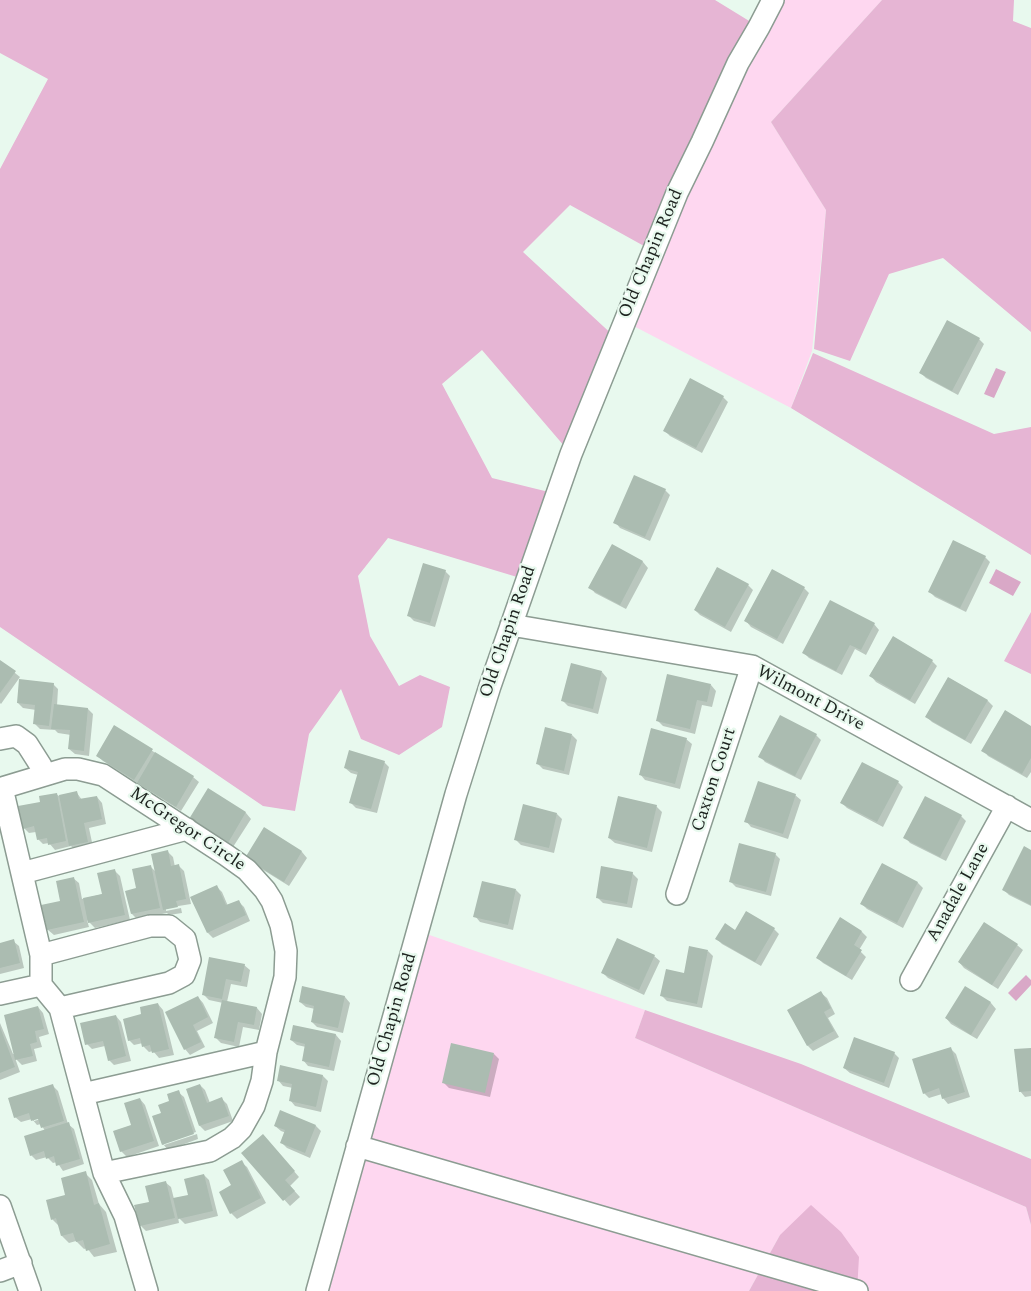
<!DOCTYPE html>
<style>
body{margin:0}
canvas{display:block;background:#e8f9ee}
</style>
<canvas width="1031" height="1291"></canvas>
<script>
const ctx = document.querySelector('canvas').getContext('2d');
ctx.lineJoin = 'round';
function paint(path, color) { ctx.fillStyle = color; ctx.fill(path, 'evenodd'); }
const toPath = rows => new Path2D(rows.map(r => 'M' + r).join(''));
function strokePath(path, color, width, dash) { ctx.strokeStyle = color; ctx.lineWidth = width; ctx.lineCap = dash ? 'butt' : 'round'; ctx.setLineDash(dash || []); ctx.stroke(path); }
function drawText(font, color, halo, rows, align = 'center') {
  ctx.font = font + ' Spectral,serif'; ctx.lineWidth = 4.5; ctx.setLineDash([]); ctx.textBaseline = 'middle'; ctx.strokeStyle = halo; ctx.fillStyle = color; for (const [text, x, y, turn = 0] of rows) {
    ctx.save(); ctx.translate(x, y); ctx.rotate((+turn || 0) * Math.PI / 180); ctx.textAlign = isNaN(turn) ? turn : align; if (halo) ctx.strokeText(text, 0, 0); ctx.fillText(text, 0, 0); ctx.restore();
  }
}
const green = toPath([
 [773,0,882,0,771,122,826,210,812,351,791,408,624,321],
 [418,931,645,1010,635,1038,1026,1207,1031,1225,1031,1291,857,1291,780,1235,749,1291,317,1291]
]);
const forest = toPath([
 [0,0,715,0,759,27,653,251,570,205,523,252,617,339,571,454,482,350,442,384,492,478,557,494,527,580,388,538,358,576,370,636,399,686,420,675,450,687,442,727,399,755,361,739,341,689,309,734,295,811,263,806,0,627,0,169,48,79,0,53],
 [882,0,1014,0,1013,21,1031,28,1031,332,943,258,889,274,850,361,814,349,826,210,771,122],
 [813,353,994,434,1031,427,1031,555,791,408],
 [1031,612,1031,674,1004,661],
 [645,1010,801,1064,1031,1159,1031,1225,1026,1207,635,1038],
 [811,1205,841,1232,859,1257,857,1291,749,1291,780,1235]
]);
const water = toPath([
 [996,368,1006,372,994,398,984,394],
 [996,569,1021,582,1013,596,989,583],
 [1026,975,1031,980,1031,985,1016,1001,1008,993]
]);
const shadow = toPath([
 [979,339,984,344,958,395,926,378,921,373],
 [723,397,728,402,702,453,670,436,664,430],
 [665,490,670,495,650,541,620,528,615,522],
 [612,546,643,562,648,568,626,609,595,593,590,587],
 [985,557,990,562,966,612,935,597,930,592],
 [445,571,450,576,435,627,414,621,409,616],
 [748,585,753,590,731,632,700,615,695,610],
 [804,588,809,593,783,644,751,627,746,621],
 [874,624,879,630,866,655,855,649,842,675,809,658,804,653],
 [0,661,20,677,1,704,0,703],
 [932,661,937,666,915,704,876,682,871,676],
 [602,672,607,678,598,714,568,706,563,701],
 [949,678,988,701,993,706,971,744,932,722,927,717],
 [53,684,58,689,57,706,88,709,93,714,89,756,75,754,69,749,71,735,58,733,55,730,40,729,34,723,36,710,23,708,18,703],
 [711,685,716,691,712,707,702,705,695,734,663,726,658,721],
 [115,727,193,777,199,782,181,811,103,761,97,755],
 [1031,727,1031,772,1027,778,988,756,983,750],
 [572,735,577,740,569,775,543,769,538,764],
 [816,735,821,740,801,780,765,762,760,756],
 [686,739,692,744,680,789,645,780,640,774],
 [384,762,389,767,377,813,356,808,351,803,358,775,351,773,345,768],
 [898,782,903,787,883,827,847,808,842,803],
 [208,790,246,813,251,819,233,847,196,824],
 [77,793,82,800,97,797,102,803,106,824,89,828,93,847,76,851,71,846,55,850,49,843,43,844,38,839,36,832,29,833,24,828,41,803,56,794,59,796],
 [795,795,801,800,788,839,751,827,746,821],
 [656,806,662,812,652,852,615,843,609,838],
 [557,814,562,819,554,853,521,845,516,840],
 [961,816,966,821,946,861,910,843,905,837],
 [264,829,302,852,307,858,289,886,252,863],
 [1031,851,1031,906,1009,895,1004,890],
 [168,852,173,857,175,867,179,866,184,871,191,904,166,908,166,911,181,908,182,913,169,915,167,913,137,919,132,914,127,892,138,889,150,866,156,872],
 [775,854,780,859,771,896,736,887,730,881],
 [882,864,918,883,923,888,903,928,867,909,862,904],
 [114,870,120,876,130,920,95,928,87,920,89,927,54,935,48,930,43,906,62,902,73,878,79,883,82,899,103,894],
 [632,873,638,879,632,908,603,903,597,897],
 [217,887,222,892,228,906,238,901,244,907,250,921,213,938,208,933,192,898],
 [516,890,521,895,513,930,480,922,475,916],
 [840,919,862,932,867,937,859,950,866,957,852,980,823,963,817,957],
 [984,924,1017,945,1023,950,998,989,964,968,959,962],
 [774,929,779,934,761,966,722,944,717,939,736,932],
 [13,941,19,946,24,968,0,974,0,944],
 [708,951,713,956,702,1008,667,1001,662,996],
 [654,956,660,961,644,995,608,978,602,972],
 [244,965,250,970,247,987,231,984,227,1002,257,1008,262,1014,259,1030,243,1027,239,1047,221,1043,216,1038,223,1003,209,1000,203,994],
 [965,988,991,1003,996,1009,977,1039,951,1024,946,1018],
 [821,993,827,998,835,1014,828,1018,839,1037,813,1051,808,1046,789,1011],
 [198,997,203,1003,213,1023,197,1031,205,1047,190,1055,185,1049],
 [345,997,350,1003,343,1033,317,1027,312,1022,315,1009,306,1007,300,1002],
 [158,1004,163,1010,174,1055,159,1058,153,1051,149,1052,144,1047,143,1043,134,1045,129,1040,143,1015],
 [38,1007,43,1013,49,1034,39,1037,42,1047,34,1049,37,1061,22,1065,15,1058,20,1072,0,1080,0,1023,13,1054,15,1054],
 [116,1016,121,1022,131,1061,114,1065,109,1060,105,1046,92,1049,87,1044],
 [294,1026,336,1035,341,1041,334,1071,308,1066,303,1060,306,1047,297,1045,291,1040],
 [950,1048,956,1054,970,1097,948,1104,943,1098,942,1094,929,1098,924,1093],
 [1031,1049,1031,1096,1025,1097,1020,1091],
 [894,1053,899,1058,889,1088,850,1073,844,1068],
 [494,1054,499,1059,490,1097,449,1088,444,1083],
 [323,1076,328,1081,321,1112,295,1106,290,1100,293,1088,283,1086,278,1080],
 [200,1085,205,1090,210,1103,222,1099,227,1104,233,1121,205,1131,200,1126],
 [53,1086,58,1091,68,1124,74,1129,84,1164,63,1171,57,1162,53,1163,47,1157,36,1160,31,1155,45,1131,41,1124,37,1125,32,1119,21,1122,15,1117],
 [44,1118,34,1121,34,1119],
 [178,1092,184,1097,196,1132,164,1143,164,1145,197,1134,198,1139,168,1150,163,1144,163,1114],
 [140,1099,145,1105,159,1146,127,1157,121,1151,133,1125],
 [275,1126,316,1126,321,1131,310,1158,287,1148,282,1143,286,1133,281,1131],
 [268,1141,299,1177,290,1186,300,1197,290,1206,242,1153],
 [241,1162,247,1167,266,1203,237,1219,231,1213,233,1186],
 [85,1173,92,1180,99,1204,106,1212,117,1252,94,1257,87,1248,84,1249,76,1241,69,1243,62,1236,59,1226,52,1219,67,1196],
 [204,1175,209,1180,218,1216,185,1224,178,1217,179,1223,146,1231,141,1226,165,1182,171,1187,174,1199,189,1196]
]);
const building = toPath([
 [947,320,980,338,952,391,919,373],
 [690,378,724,396,696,448,663,431],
 [634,475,666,489,645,537,613,523],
 [953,540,986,556,960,608,928,592],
 [612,544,643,561,620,605,588,588],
 [423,563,446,570,430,623,407,616],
 [717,567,749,584,725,627,694,610],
 [772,569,805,587,777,639,744,621],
 [830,600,875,623,861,650,850,645,836,671,802,653],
 [893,636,933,660,910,700,869,676],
 [0,660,16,671,0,693],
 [571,663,602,671,593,709,561,701],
 [667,674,711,684,707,702,697,700,690,729,656,721],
 [948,677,988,700,965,740,925,717],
 [19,679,54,683,49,726,33,724,35,705,17,703],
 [54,704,88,708,84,751,68,749,70,730,51,729],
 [1005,710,1031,726,1031,758,1022,774,981,751],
 [780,715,817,734,795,776,758,757],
 [114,725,153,749,134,780,96,756],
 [545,727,572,734,564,771,536,764],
 [651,728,687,738,675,784,639,775],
 [349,750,385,761,371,809,349,803,358,772,344,768],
 [155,752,194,776,176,807,137,783],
 [862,762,899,781,877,822,840,803],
 [758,781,796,794,783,834,744,822],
 [208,788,246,812,228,843,189,819],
 [77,791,79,799,97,796,102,819,84,823,88,842,69,846,59,795],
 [57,793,66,841,48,845,47,838,37,840,34,826,23,829,18,806,40,802,39,796],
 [618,796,657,805,647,848,608,838],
 [925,796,962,815,940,857,903,838],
 [523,804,557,813,549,848,514,840],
 [264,827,302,851,284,882,245,858],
 [739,843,776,853,766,892,729,882],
 [1024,846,1031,850,1031,905,1002,890],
 [168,850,171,866,179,864,186,899,176,901,178,907,163,910,151,854],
 [882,863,918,882,897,923,860,904],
 [151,865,160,908,131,914,125,891,136,888,132,869],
 [601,866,633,872,627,904,596,898],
 [115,869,125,915,88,923,83,898,102,894,97,873],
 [74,877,84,922,47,930,41,905,60,901,56,881],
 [482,881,516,889,508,925,473,917],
 [217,885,226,905,239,900,246,915,207,933,190,897],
 [746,911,775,928,755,962,715,939,725,923,735,930],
 [840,917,862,931,854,945,862,950,846,976,816,958],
 [984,922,1018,944,992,985,958,962],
 [617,938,655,955,639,990,601,973],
 [14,939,20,963,0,968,0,943],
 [689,946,708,950,697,1004,660,996,666,969,684,973],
 [209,957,245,964,241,982,226,979,222,999,202,995],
 [302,986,345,996,338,1028,311,1022,314,1006,299,1002],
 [965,986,991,1002,971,1035,945,1018],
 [821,991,831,1008,824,1012,834,1031,807,1046,787,1010],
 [198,996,208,1017,193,1025,201,1042,184,1050,165,1012],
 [222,1000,257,1007,254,1025,238,1022,234,1042,214,1038],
 [158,1003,169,1049,152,1053,150,1045,142,1047,140,1038,128,1041,123,1019,141,1014,140,1007],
 [38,1006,44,1029,35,1031,37,1042,30,1044,33,1056,15,1060,4,1015],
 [116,1015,126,1056,108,1061,103,1041,85,1045,80,1023],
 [293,1025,336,1034,329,1067,302,1061,305,1044,290,1040],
 [0,1027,15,1067,0,1073],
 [854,1037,895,1052,884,1083,843,1068],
 [451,1043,494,1053,485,1093,442,1083],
 [951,1047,965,1092,942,1099,939,1088,923,1094,912,1059],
 [1031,1048,1031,1091,1019,1092,1014,1049],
 [280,1065,323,1075,316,1107,289,1101,292,1084,277,1081],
 [53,1084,64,1121,41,1128,38,1119,31,1121,29,1113,14,1118,8,1098],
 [200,1084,207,1103,222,1097,229,1116,199,1126,186,1089],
 [179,1090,194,1134,162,1145,152,1116,161,1113,158,1105,169,1101,167,1094],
 [140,1098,154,1141,120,1152,113,1131,131,1125,124,1103],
 [280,1110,316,1125,305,1153,280,1143,285,1130,274,1126],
 [69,1122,80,1159,56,1166,54,1156,46,1159,44,1151,30,1156,24,1136],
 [263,1134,295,1171,285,1180,295,1191,283,1201,241,1153],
 [242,1160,261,1198,230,1214,219,1192,231,1185,223,1170],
 [86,1171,94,1205,99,1203,110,1244,86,1251,83,1240,76,1242,73,1233,61,1236,56,1218,51,1220,46,1200,65,1195,61,1178],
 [204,1174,213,1211,178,1219,173,1198,188,1195,184,1179],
 [166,1181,175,1218,140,1226,134,1205,149,1202,145,1186]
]);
const minor = toPath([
 [511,625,752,666,1031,820],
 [0,739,16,736,27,744,41,766,44,775],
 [22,873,187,829],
 [677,894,752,666],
 [150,926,169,926,185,939,190,960,184,975,169,983,60,1008,41,985,41,955,150,926],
 [41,955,2,788,65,769,78,769,103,775,226,855,247,870,265,890,272,901,281,925,286,951,285,977,266,1052,262,1081,254,1106,241,1129,232,1138,210,1151,104,1173],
 [911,980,1007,806],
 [0,994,41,985],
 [60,1008,104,1173,125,1216,147,1291],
 [83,1094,266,1052],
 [357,1146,857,1291],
 [0,1206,30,1291],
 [0,1271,21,1263],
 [317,1291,456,794,490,686,571,454,677,193,702,142,738,63,759,27,773,0]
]);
const streetNames = [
 ["Old Chapin Road",652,254,-67],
 ["Old Chapin Road",509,632,-71],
 ["Wilmont Drive",810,699,28],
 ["Caxton Court",715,780,-72],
 ["McGregor Circle",187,830,34],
 ["Anadale Lane",959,893,-61],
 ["Old Chapin Road",393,1020,-74]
];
paint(green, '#fed7f0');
paint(forest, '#e6b5d4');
paint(water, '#d9a8c7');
paint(shadow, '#0003');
paint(building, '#abbcb1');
strokePath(minor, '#8c9c92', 24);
strokePath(minor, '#fff', 21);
drawText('18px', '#1d231f', '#e8f9ee', streetNames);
</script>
